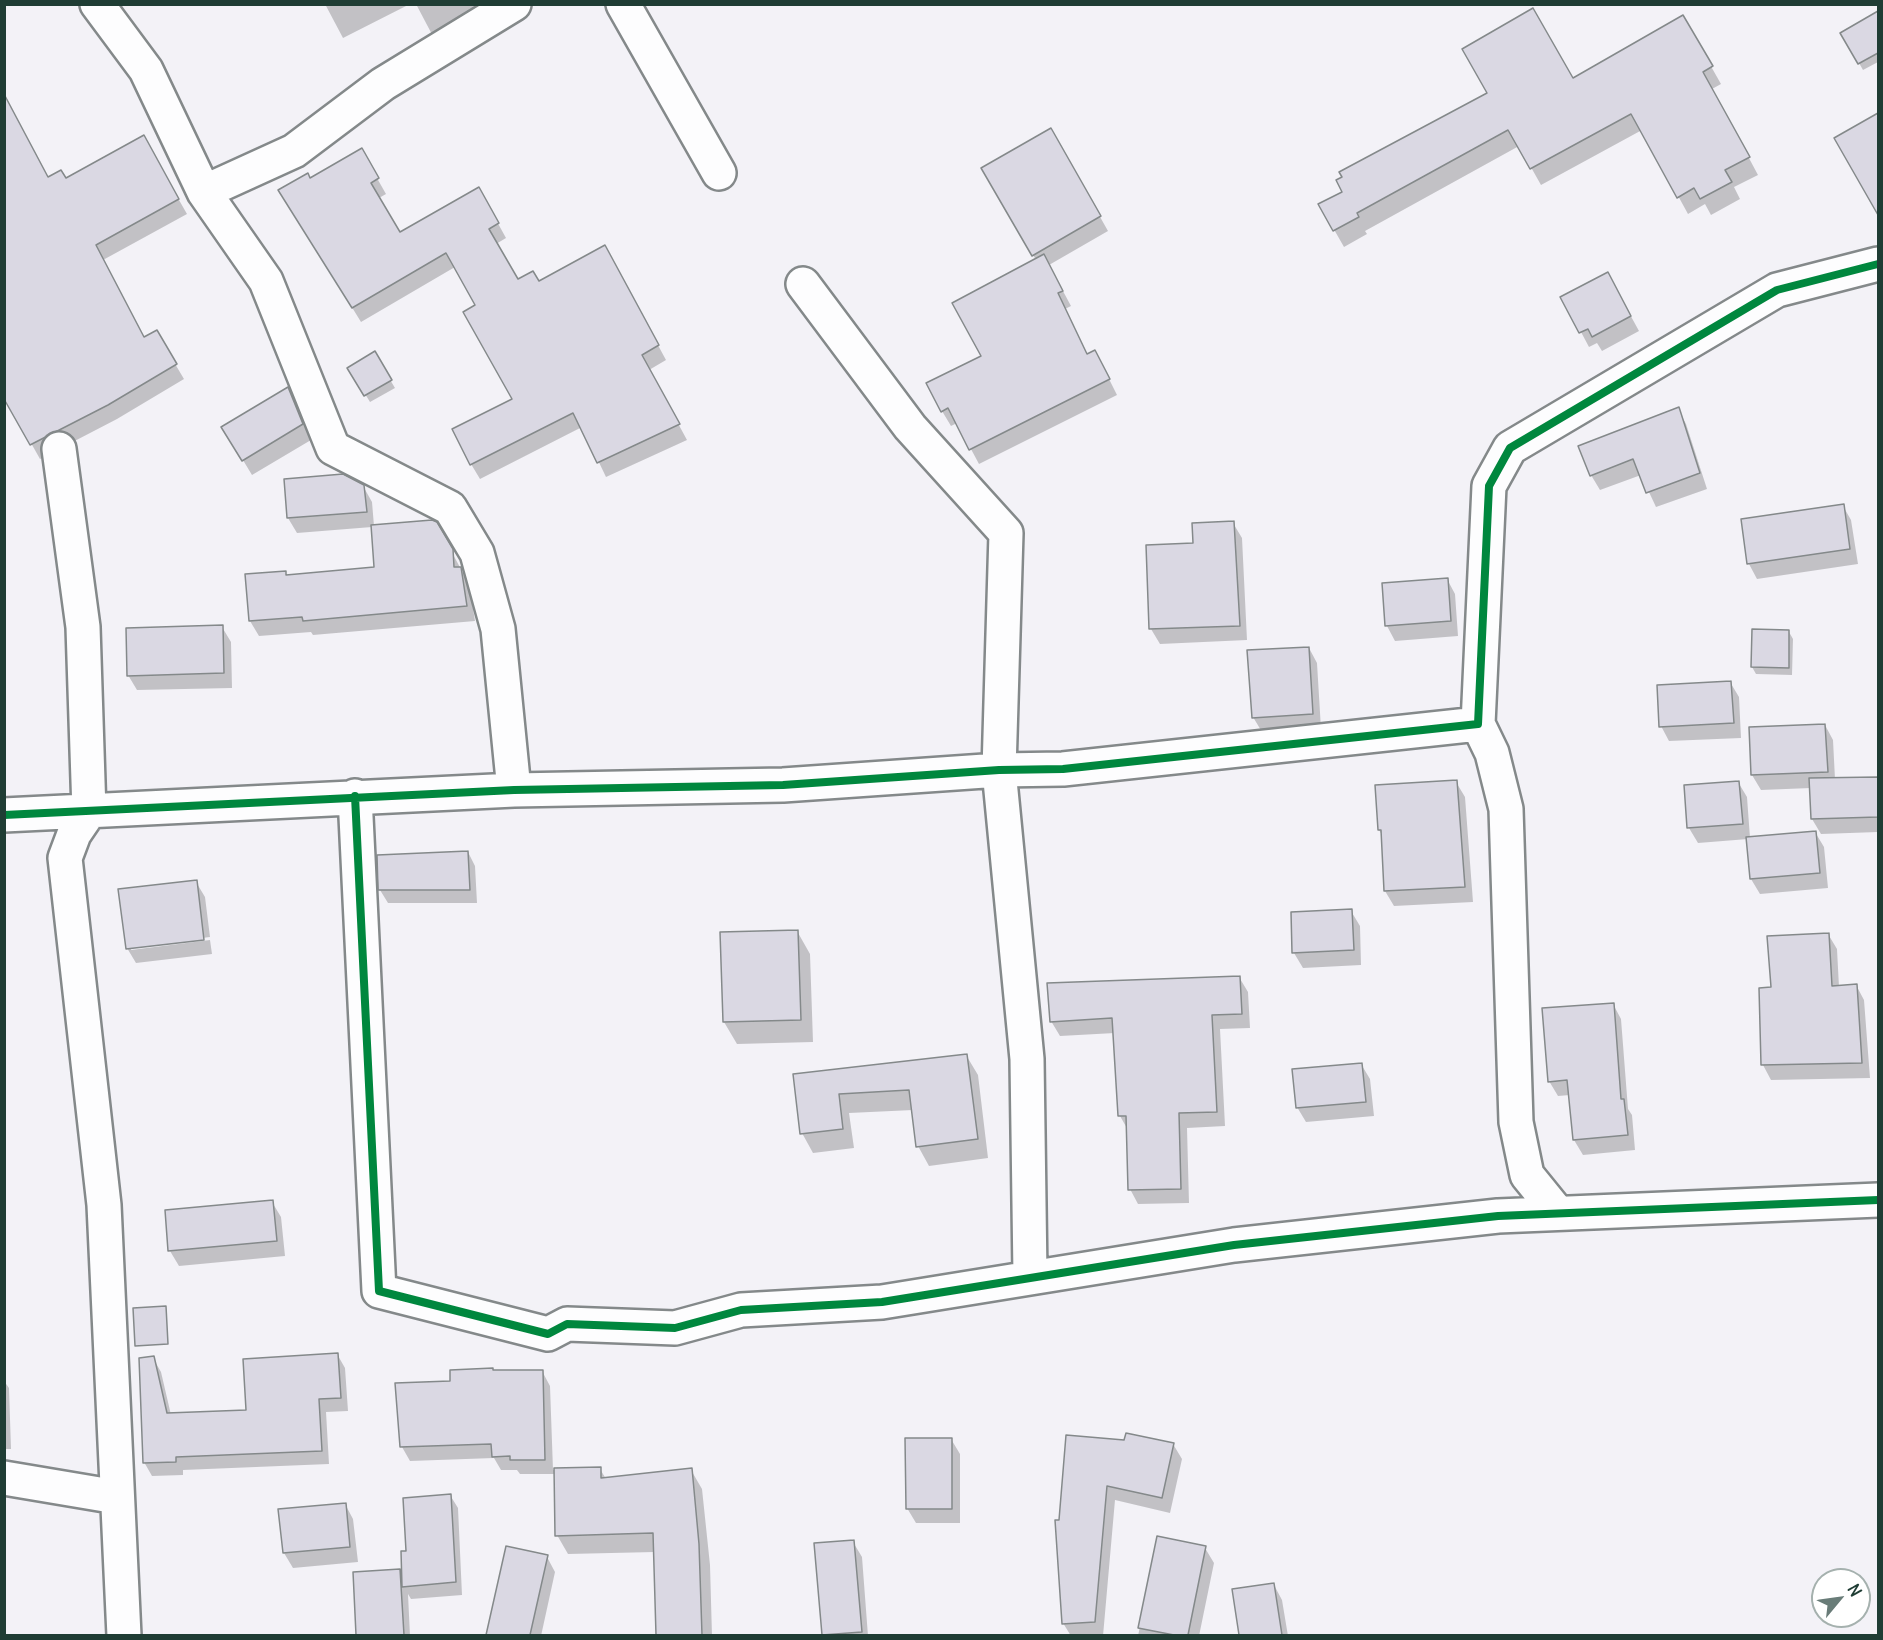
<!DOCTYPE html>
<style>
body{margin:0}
#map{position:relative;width:1883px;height:1640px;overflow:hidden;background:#f3f2f7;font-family:Delius,sans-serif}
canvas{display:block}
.frame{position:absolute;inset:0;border:6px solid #1f3d34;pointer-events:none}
.north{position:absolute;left:1811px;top:1568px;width:60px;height:60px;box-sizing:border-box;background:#fff;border:2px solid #a5b1ae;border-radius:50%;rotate:61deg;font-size:16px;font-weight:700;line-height:24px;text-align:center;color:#1f3d34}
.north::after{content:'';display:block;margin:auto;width:21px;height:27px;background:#697c78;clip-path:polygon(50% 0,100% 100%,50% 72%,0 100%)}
</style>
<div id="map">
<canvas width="1883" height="1640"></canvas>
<div class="frame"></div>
<div class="north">N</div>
</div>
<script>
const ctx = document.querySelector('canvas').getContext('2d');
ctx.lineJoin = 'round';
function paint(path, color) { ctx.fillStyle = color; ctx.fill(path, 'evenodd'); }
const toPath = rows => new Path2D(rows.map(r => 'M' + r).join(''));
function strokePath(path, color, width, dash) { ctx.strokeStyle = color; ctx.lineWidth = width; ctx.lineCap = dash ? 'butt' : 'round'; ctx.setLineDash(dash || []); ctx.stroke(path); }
const shadow = toPath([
 [325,4,410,4,343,38],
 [416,4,505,4,436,42],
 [1871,16,1878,29,1878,62,1863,70,1842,33],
 [1683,17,1721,84,1712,89,1758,175,1734,187,1740,199,1711,215,1705,204,1688,214,1642,130,1541,185,1519,146,1365,231,1367,234,1344,247,1320,205,1572,80],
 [1875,117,1878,122,1878,212,1836,139],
 [1051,130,1108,231,1049,265,1071,306,1065,309,1088,356,1103,367,1117,395,979,464,957,423,951,426,942,411,983,356,1036,260,983,169],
 [143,137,187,214,103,260,144,339,156,332,184,379,117,419,40,459,4,395,48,179,65,180],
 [361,150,386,194,379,198,400,234,479,189,506,238,496,244,518,281,538,283,613,262,666,360,649,370,687,440,606,477,582,427,480,479,471,464,514,400,477,305,455,267,361,322,289,205,310,180],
 [1616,289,1639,331,1602,351,1597,343,1589,347,1581,332],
 [374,353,395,388,370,402,349,368],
 [288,389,311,440,252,475,232,442],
 [1678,409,1686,424,1707,489,1656,507,1641,475,1600,490,1591,475],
 [363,486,372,502,374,526,436,523,469,584,475,621,313,635,311,632,259,636,250,621,246,576,285,572,287,576,376,569,372,527,297,533,288,518],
 [1843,506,1851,520,1858,564,1757,579,1749,564],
 [1233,523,1242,538,1247,640,1160,644,1151,629,1148,546,1195,545],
 [1447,579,1455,594,1458,636,1395,641,1387,626],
 [222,627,231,642,232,688,137,690,128,675],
 [1789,632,1793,639,1792,675,1756,674,1752,667],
 [1309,648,1317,663,1321,729,1262,732,1253,717],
 [1730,682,1739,697,1741,738,1669,741,1661,726],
 [1825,725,1833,740,1835,779,1878,778,1878,832,1821,834,1812,819,1811,788,1761,790,1752,775,1750,729],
 [1456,782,1465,797,1473,902,1394,906,1385,891,1382,835,1379,830],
 [1738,782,1747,797,1750,838,1815,832,1824,847,1828,888,1760,894,1751,879,1748,839,1698,843,1689,828],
 [468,852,475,866,477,903,388,903,380,890],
 [196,882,205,897,210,937,131,947,131,950,210,940,212,954,136,963,127,948],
 [1351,911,1360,926,1361,965,1303,968,1294,953],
 [797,931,810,954,813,1042,737,1044,724,1022],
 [1828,934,1837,949,1839,987,1856,985,1864,1000,1870,1078,1771,1080,1763,1065,1772,989],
 [1239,977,1248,992,1250,1028,1220,1029,1225,1126,1187,1128,1189,1203,1138,1204,1130,1189,1128,1130,1120,1116,1115,1033,1060,1036,1051,1021],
 [1613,1004,1621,1019,1628,1109,1632,1115,1635,1150,1583,1155,1574,1140,1570,1095,1558,1096,1549,1081],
 [966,1055,978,1075,988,1158,929,1166,918,1146,913,1110,849,1113,854,1148,813,1153,802,1133,795,1075],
 [1361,1064,1370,1079,1374,1116,1306,1122,1297,1107],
 [272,1202,281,1217,285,1256,179,1266,170,1251],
 [337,1354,345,1368,348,1411,326,1412,329,1464,183,1470,183,1475,152,1476,144,1462,153,1358,161,1372,171,1415,248,1411],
 [542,1371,550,1386,553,1470,600,1469,606,1479,691,1470,702,1489,710,1565,712,1636,657,1636,655,1552,568,1554,557,1535,555,1474,520,1474,517,1470,501,1470,494,1458,410,1461,402,1447,452,1382],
 [4,1381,9,1388,11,1449,4,1449],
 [1068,1437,1173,1444,1182,1459,1170,1513,1115,1500,1103,1636,1071,1636,1063,1623,1060,1521],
 [951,1439,960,1454,960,1523,916,1523,907,1508],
 [450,1495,458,1508,462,1595,411,1599,408,1594,410,1636,358,1636,355,1573,399,1571,403,1578],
 [345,1504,353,1519,358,1562,293,1568,284,1553],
 [1158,1538,1205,1548,1214,1563,1199,1636,1138,1636],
 [853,1542,862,1557,868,1636,824,1636],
 [547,1557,555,1572,541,1636,489,1636],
 [1274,1585,1282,1600,1288,1636,1241,1636,1234,1590]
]);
const building = toPath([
 [1533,8,1573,78,1683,15,1713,66,1703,72,1750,157,1725,170,1732,182,1700,199,1694,188,1677,198,1631,114,1530,169,1508,130,1357,213,1359,217,1333,231,1318,204,1342,192,1336,180,1342,177,1339,172,1487,93,1462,49,1533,8],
 [1878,11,1878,53,1858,64,1840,33,1878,11],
 [4,94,48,177,61,170,66,178,144,135,179,199,96,245,144,337,157,330,177,364,108,405,30,445,4,399,4,94],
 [1878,113,1878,215,1834,138,1878,113],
 [1051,128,1101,216,1032,256,981,168,1051,128],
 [362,148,379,178,371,183,400,232,479,187,499,223,489,229,518,279,533,271,539,281,605,245,659,345,642,355,680,424,597,463,573,413,470,465,452,429,512,399,463,312,475,305,446,253,352,308,278,190,308,173,310,178,362,148],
 [1044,254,1063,291,1058,293,1087,354,1095,350,1110,379,969,450,948,408,941,412,926,383,981,356,952,303,1044,254],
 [1608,272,1631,316,1592,337,1588,329,1579,333,1560,297,1608,272],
 [375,351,392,380,364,396,347,368,375,351],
 [288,387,303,424,242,461,221,427,288,387],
 [1679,407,1700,473,1646,493,1633,459,1590,476,1578,446,1679,407],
 [343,474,364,485,367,512,287,518,284,479,343,474],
 [1844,504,1850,549,1747,564,1741,519,1844,504],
 [432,520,437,522,453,549,454,567,461,567,467,606,303,621,302,617,249,621,245,574,286,571,286,575,374,567,371,525,432,520],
 [1234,521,1240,626,1149,629,1146,545,1193,543,1192,523,1234,521],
 [1448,578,1451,621,1385,626,1382,583,1448,578],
 [223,625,224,673,127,676,126,628,223,625],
 [1752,629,1789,630,1789,668,1751,667,1752,629],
 [1309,647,1313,714,1252,718,1247,650,1309,647],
 [1731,681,1734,723,1659,727,1657,685,1731,681],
 [1825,724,1828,772,1751,775,1749,727,1825,724],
 [1878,777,1878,817,1811,819,1809,778,1878,777],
 [1457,780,1465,887,1384,891,1381,830,1378,830,1375,785,1457,780],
 [1739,781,1743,824,1687,828,1684,785,1739,781],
 [1816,831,1820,873,1750,879,1746,837,1816,831],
 [468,851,470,890,378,890,377,855,468,851],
 [197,880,204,940,126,949,118,889,197,880],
 [1352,909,1354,950,1292,953,1291,912,1352,909],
 [798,930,801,1020,723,1022,720,932,798,930],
 [1829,933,1832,986,1857,984,1862,1063,1761,1065,1759,988,1771,987,1767,936,1829,933],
 [1240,976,1242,1014,1212,1015,1217,1112,1179,1113,1181,1189,1128,1190,1126,1116,1118,1116,1112,1018,1050,1022,1047,983,1240,976],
 [1614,1003,1621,1099,1624,1099,1628,1135,1573,1140,1567,1080,1548,1082,1542,1008,1614,1003],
 [967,1054,978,1139,916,1147,909,1090,839,1094,843,1129,800,1134,793,1074,967,1054],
 [1362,1063,1366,1102,1296,1108,1292,1069,1362,1063],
 [273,1200,277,1241,168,1251,165,1210,273,1200],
 [166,1306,168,1344,135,1346,133,1308,166,1306],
 [338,1353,341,1398,319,1399,322,1451,176,1457,176,1462,143,1463,139,1358,154,1356,167,1413,246,1410,243,1359,338,1353],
 [493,1368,493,1370,543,1370,545,1460,510,1460,510,1456,492,1457,491,1444,400,1447,395,1383,450,1381,450,1370,493,1368],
 [1126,1433,1174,1443,1162,1498,1107,1486,1095,1622,1062,1624,1055,1520,1059,1520,1066,1435,1124,1440,1126,1433],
 [905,1438,952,1438,952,1509,906,1509,905,1438],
 [601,1467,601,1478,692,1468,699,1544,702,1635,656,1635,653,1533,555,1536,554,1468,601,1467],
 [451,1494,456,1582,402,1587,401,1551,406,1551,403,1498,451,1494],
 [346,1503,350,1547,283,1553,278,1509,346,1503],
 [1157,1536,1206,1546,1188,1635,1174,1635,1138,1628,1157,1536],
 [854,1540,862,1632,822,1635,814,1543,854,1540],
 [506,1546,548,1555,530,1635,486,1635,506,1546],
 [400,1569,404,1635,356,1635,353,1572,400,1569],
 [1274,1583,1282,1635,1239,1635,1232,1589,1274,1583]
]);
const minor = toPath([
 [97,4,146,70,204,192,266,281,333,448,450,508,477,553,498,629,514,790],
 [623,4,719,173],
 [204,192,294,151,383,84,514,4],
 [803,284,910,427,1006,533,999,770,1027,1059,1030,1276],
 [59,449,83,627,89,812,74,834,65,858,104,1205,124,1636],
 [1478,724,1492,753,1506,809,1516,1122,1527,1175,1557,1212],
 [355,796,379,1291,548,1334,567,1324,675,1328,741,1310,882,1302,1234,1245,1498,1216,1878,1200],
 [4,815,514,790,783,785,999,770,1063,769,1478,724,1489,486,1510,448,1777,290,1878,264],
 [4,1478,117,1497]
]);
const cycleway = toPath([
 [355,796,379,1291,548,1334,567,1324,675,1328,741,1310,882,1302,1234,1245,1498,1216,1878,1200],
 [4,815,514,790,783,785,999,770,1063,769,1478,724,1489,486,1510,448,1777,290,1878,264]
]);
paint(shadow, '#0003');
paint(building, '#dad8e3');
strokePath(building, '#84898a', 1.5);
strokePath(minor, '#84898a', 38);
strokePath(minor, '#fdfdfe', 33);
strokePath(cycleway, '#00873e', 8);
</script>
